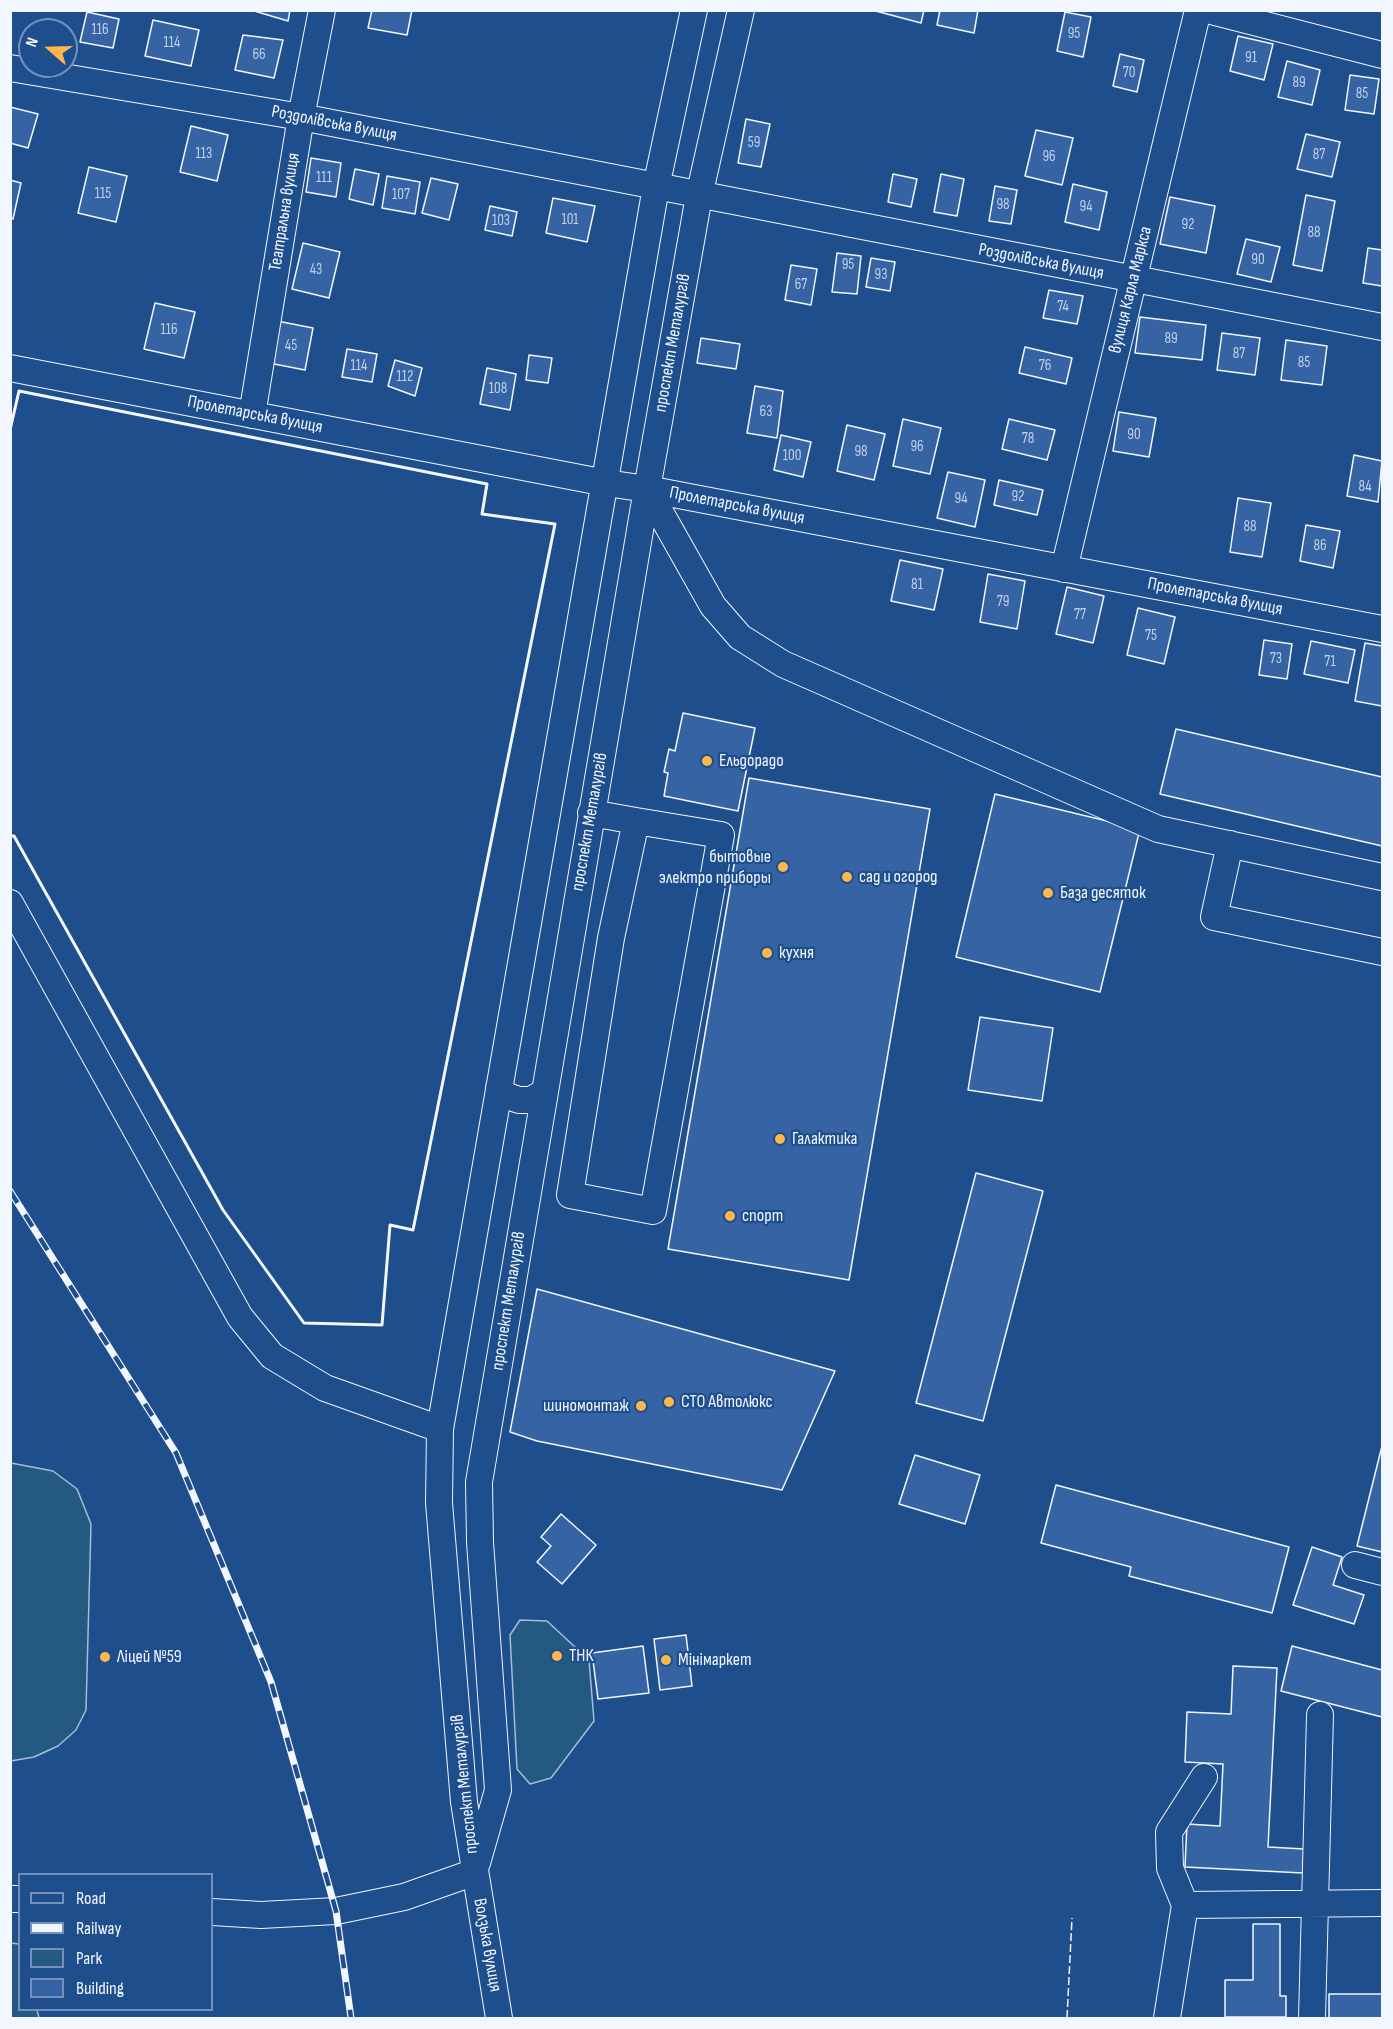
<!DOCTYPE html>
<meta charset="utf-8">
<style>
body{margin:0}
#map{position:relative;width:1393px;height:2029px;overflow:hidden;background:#1f4e8c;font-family:"Sofia Sans Condensed",sans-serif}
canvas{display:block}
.frame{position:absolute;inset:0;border:12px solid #f2f6ff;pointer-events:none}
.legend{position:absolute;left:18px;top:1873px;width:195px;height:138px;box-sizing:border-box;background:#1f4e8c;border:2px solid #7391ba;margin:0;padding:8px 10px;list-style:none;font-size:18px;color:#f2f6ff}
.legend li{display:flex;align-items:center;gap:12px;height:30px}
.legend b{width:30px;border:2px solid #7391ba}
.north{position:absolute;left:18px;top:18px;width:60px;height:60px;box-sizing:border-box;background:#1f4e8c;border:2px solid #7391ba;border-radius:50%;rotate:290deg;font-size:16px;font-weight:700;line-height:24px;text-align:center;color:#f2f6ff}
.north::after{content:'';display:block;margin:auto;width:21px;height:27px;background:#ffb74d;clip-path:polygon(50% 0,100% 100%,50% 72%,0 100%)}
</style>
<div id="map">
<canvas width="1393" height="2029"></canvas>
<div class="frame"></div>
<ul class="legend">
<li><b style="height:8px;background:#1f4e8c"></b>Road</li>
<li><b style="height:8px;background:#f2f6ff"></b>Railway</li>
<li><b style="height:16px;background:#245a82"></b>Park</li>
<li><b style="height:16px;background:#3563a3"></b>Building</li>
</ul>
<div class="north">N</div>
</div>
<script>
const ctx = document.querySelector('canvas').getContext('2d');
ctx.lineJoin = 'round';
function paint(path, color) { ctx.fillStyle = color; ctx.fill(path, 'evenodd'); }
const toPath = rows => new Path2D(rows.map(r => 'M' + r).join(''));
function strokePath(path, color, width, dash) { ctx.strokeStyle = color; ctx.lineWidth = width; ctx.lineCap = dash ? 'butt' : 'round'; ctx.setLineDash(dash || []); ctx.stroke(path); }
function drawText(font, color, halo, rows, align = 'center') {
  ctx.font = font + ' "Sofia Sans Condensed",sans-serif'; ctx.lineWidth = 4.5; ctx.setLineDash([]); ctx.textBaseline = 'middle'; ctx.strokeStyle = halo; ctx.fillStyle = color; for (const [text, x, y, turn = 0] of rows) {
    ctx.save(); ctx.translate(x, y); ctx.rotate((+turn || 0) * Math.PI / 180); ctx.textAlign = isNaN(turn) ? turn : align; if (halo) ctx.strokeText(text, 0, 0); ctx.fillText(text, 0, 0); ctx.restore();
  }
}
const green = toPath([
 [11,1463,53,1471,77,1489,91,1524,86,1710,76,1730,58,1746,34,1757,11,1761,11,1463],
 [520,1620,547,1621,589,1660,594,1721,551,1778,530,1784,517,1769,510,1635,520,1620],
 [11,1943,19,1944,20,2010,37,2010,39,2018,11,2018,11,1943]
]);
const building = toPath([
 [251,10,290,10,288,21,251,10],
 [372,10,412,10,407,35,368,28,372,10],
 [872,10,924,10,921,23,872,10],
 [940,10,978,10,974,33,937,25,940,10],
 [87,12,119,19,113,48,80,42,87,12],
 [1065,12,1091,17,1083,57,1057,51,1065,12],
 [153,20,199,30,191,66,145,56,153,20],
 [243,35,283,40,274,78,235,70,243,35],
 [1238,36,1273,44,1264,80,1230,71,1238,36],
 [1120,54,1144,60,1137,92,1113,86,1120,54],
 [1287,61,1320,70,1312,105,1278,97,1287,61],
 [1350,75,1379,79,1374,114,1345,110,1350,75],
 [10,107,38,114,28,148,10,143,10,107],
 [746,119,770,124,761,167,738,163,746,119],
 [191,126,228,135,217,181,180,172,191,126],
 [1036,130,1073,138,1062,185,1025,176,1036,130],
 [1306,134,1340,142,1332,177,1297,169,1306,134],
 [311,158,341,163,336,197,306,192,311,158],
 [89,167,127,176,116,222,78,213,89,167],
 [355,169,379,174,373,205,349,199,355,169],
 [893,174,917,179,911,207,888,202,893,174],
 [941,174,964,179,957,216,934,212,941,174],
 [387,176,420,182,415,214,382,208,387,176],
 [431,178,458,184,449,220,422,213,431,178],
 [10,180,21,183,13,219,10,218,10,180],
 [1073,184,1107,192,1099,230,1065,222,1073,184],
 [995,186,1017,190,1011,224,989,221,995,186],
 [1306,195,1335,201,1322,271,1293,265,1306,195],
 [1170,197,1215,206,1206,253,1160,244,1170,197],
 [553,198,595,206,587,242,546,233,553,198],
 [490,206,517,212,512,236,485,230,490,206],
 [1246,239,1280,247,1271,282,1237,274,1246,239],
 [303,243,340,252,329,298,292,289,303,243],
 [1368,248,1382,250,1382,286,1363,283,1368,248],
 [837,253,861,256,857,294,832,292,837,253],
 [871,258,895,262,890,291,866,287,871,258],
 [791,265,817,269,811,305,785,300,791,265],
 [1049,290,1083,296,1077,324,1043,318,1049,290],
 [155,303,195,312,184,358,144,349,155,303],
 [1140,317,1206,325,1202,360,1135,353,1140,317],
 [277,321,313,328,305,370,269,363,277,321],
 [1222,333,1260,338,1255,375,1217,370,1222,333],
 [701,338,740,344,736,369,697,363,701,338],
 [1286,340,1327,346,1322,385,1281,380,1286,340],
 [1025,347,1072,358,1066,384,1019,373,1025,347],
 [347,349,377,354,372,382,342,377,347,349],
 [529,355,552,358,548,383,526,380,529,355],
 [395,360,422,368,415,396,388,386,395,360],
 [487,368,516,374,510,410,480,404,487,368],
 [755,386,783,391,777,438,747,433,755,386],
 [1119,412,1156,418,1149,457,1113,451,1119,412],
 [903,419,941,428,930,474,893,466,903,419],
 [1009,419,1055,430,1047,460,1002,449,1009,419],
 [847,425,885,434,874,480,837,471,847,425],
 [781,435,811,442,803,477,774,470,781,435],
 [1354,455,1382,461,1378,502,1347,496,1354,455],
 [948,472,985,480,975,527,937,518,948,472],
 [999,480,1043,490,1037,515,994,505,999,480],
 [1238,498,1271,503,1262,557,1230,552,1238,498],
 [1306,525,1340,531,1333,568,1300,561,1306,525],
 [900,560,943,569,934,610,891,601,900,560],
 [988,574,1025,581,1017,629,980,622,988,574],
 [1067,587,1104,596,1093,643,1056,634,1067,587],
 [1138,608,1175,617,1164,664,1127,655,1138,608],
 [1264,640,1292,644,1287,679,1259,675,1264,640],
 [1311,641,1355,650,1348,683,1304,674,1311,641],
 [1365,643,1382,646,1382,706,1355,701,1365,643],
 [683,713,755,728,738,811,664,796,668,773,664,772,669,749,675,751,683,713],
 [1176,729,1382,777,1382,846,1160,794,1176,729],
 [749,778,930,809,849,1280,668,1249,749,778],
 [995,794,1140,829,1100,992,956,957,995,794],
 [980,1017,1053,1028,1042,1101,968,1090,980,1017],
 [976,1173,1043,1191,983,1421,916,1403,976,1173],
 [537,1289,835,1371,782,1490,537,1441,510,1432,537,1289],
 [1382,1446,1382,1552,1357,1546,1382,1446],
 [915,1455,980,1475,965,1524,899,1504,915,1455],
 [1056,1485,1289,1547,1272,1613,1129,1576,1131,1567,1041,1543,1056,1485],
 [561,1514,596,1545,562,1584,537,1562,551,1546,541,1537,561,1514],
 [1312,1547,1342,1557,1333,1585,1364,1595,1354,1624,1293,1605,1312,1547],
 [686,1635,692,1686,660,1690,654,1639,686,1635],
 [643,1646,649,1693,598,1699,592,1653,643,1646],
 [1292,1646,1382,1670,1382,1717,1281,1691,1292,1646],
 [1233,1666,1277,1668,1268,1847,1304,1849,1303,1873,1185,1867,1187,1824,1220,1826,1223,1764,1185,1762,1187,1712,1231,1714,1233,1666],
 [1253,1924,1280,1924,1280,1996,1286,1996,1286,2017,1225,2017,1225,1980,1253,1980,1253,1924],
 [1329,1994,1382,1994,1382,2018,1329,2018,1329,1994]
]);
const minor = toPath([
 [1207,10,1382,55],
 [10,68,301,117,1382,327],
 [10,368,606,483,647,489],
 [252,415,301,117,322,10],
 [1064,569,1198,10],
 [1382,629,647,489,713,606,740,637,783,664,1158,829,1382,877],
 [591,813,636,821,611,938,570,1195,653,1211,721,835,636,821],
 [1230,844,1214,917,1382,952],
 [10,903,240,1317,272,1356,325,1388,440,1429],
 [499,1088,507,1096,519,1100,531,1100,543,1093],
 [1355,1565,1382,1572],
 [477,1863,498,1790,480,1542,479,1482,647,489,699,196,741,10],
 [10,1899,20,1899],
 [1185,1905,1382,1903],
 [212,1912,261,1915,336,1911,404,1897,475,1872],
 [499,2018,464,1802,439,1503,440,1429,656,187,694,10],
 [1167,2018,1185,1905,1170,1868,1169,1832,1204,1777],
 [1312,2018,1320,1715]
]);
const rail = toPath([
 [10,1191,176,1453,271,1682,336,1911,351,2018]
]);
const fence = toPath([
 [1067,2018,1072,1918]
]);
const wall = toPath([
 [10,430,19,391,487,484,482,514,555,524,413,1230,390,1225,382,1325,304,1323,223,1210,14,836,10,836]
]);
const markers = [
 [707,761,6,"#ffb74d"],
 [783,867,6,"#ffb74d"],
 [847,877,6,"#ffb74d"],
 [1048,893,6,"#ffb74d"],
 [767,953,6,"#ffb74d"],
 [780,1139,6,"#ffb74d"],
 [730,1216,6,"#ffb74d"],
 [669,1402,6,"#ffb74d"],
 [641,1406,6,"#ffb74d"],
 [557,1656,6,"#ffb74d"],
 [105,1657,6,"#ffb74d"],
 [666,1660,6,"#ffb74d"]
];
const numberNames = [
 ["116",100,30],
 ["95",1074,34],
 ["114",172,43],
 ["66",259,55],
 ["91",1251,58],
 ["70",1129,73],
 ["89",1299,83],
 ["85",1362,94],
 ["59",754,143],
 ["113",204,154],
 ["87",1319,155],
 ["96",1049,157],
 ["111",324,178],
 ["115",103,194],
 ["107",401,195],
 ["98",1003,205],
 ["94",1086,207],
 ["101",570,220],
 ["103",501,221],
 ["92",1188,225],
 ["88",1314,233],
 ["90",1258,260],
 ["95",848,265],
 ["43",316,270],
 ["93",881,275],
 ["67",801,285],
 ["74",1063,307],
 ["116",169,330],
 ["89",1171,339],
 ["45",291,346],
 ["87",1239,354],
 ["85",1304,363],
 ["114",359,366],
 ["76",1045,366],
 ["112",405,377],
 ["108",498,389],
 ["63",766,412],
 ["90",1134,435],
 ["78",1028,439],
 ["96",917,447],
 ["98",861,452],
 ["100",792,456],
 ["84",1365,487],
 ["92",1018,497],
 ["94",961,499],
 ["88",1250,527],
 ["86",1320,546],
 ["81",917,585],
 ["79",1003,602],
 ["77",1080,615],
 ["75",1151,636],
 ["73",1276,659],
 ["71",1330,662]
];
const streetNames = [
 ["Роздолівська вулиця",334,124,11],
 ["Театральна вулиця",285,212,-81],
 ["Роздолівська вулиця",1041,262,11],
 ["вулиця Карла Маркса",1131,290,-76],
 ["проспект Металургів",673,343,-80],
 ["Пролетарська вулиця",255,415,11],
 ["Пролетарська вулиця",737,506,11],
 ["Пролетарська вулиця",1215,597,11],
 ["проспект Металургів",590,822,-80],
 ["проспект Металургів",509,1301,-81],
 ["проспект Металургів",465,1784,-96],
 ["Волзька вулиця",487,1945,80]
];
const poiNames = [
 ["Ельдорадо",719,761],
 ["бытовые",771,857,"right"],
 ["электро приборы",771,878,"right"],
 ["сад и огород",859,877],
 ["База десяток",1060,893],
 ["кухня",779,953],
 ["Галактика",792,1139],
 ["спорт",742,1216],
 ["СТО Автолюкс",681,1402],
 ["шиномонтаж",629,1406,"right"],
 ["ТНК",569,1656],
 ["Ліцей №59",117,1657],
 ["Мінімаркет",678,1660]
];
paint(green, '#245a82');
strokePath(green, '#a8bbd7', 1.5);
paint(building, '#3563a3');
strokePath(building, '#f2f6ff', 1.5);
strokePath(minor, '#f2f6ff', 28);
strokePath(minor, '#1f4e8c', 26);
strokePath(rail, '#f2f6ff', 7);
strokePath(rail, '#1f4e8c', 4.5, [14]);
strokePath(fence, '#f2f6ff', 1.5, [8, 3]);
strokePath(wall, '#f2f6ff', 3);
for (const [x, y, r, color] of markers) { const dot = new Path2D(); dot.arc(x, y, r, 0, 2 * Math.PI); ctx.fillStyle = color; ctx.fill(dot); strokePath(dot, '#1f4e8c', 2); }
drawText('15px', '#c3d1e8', null, numberNames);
drawText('18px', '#f2f6ff', '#1f4e8c', streetNames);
drawText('18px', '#f2f6ff', '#1f4e8c', poiNames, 'left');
</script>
